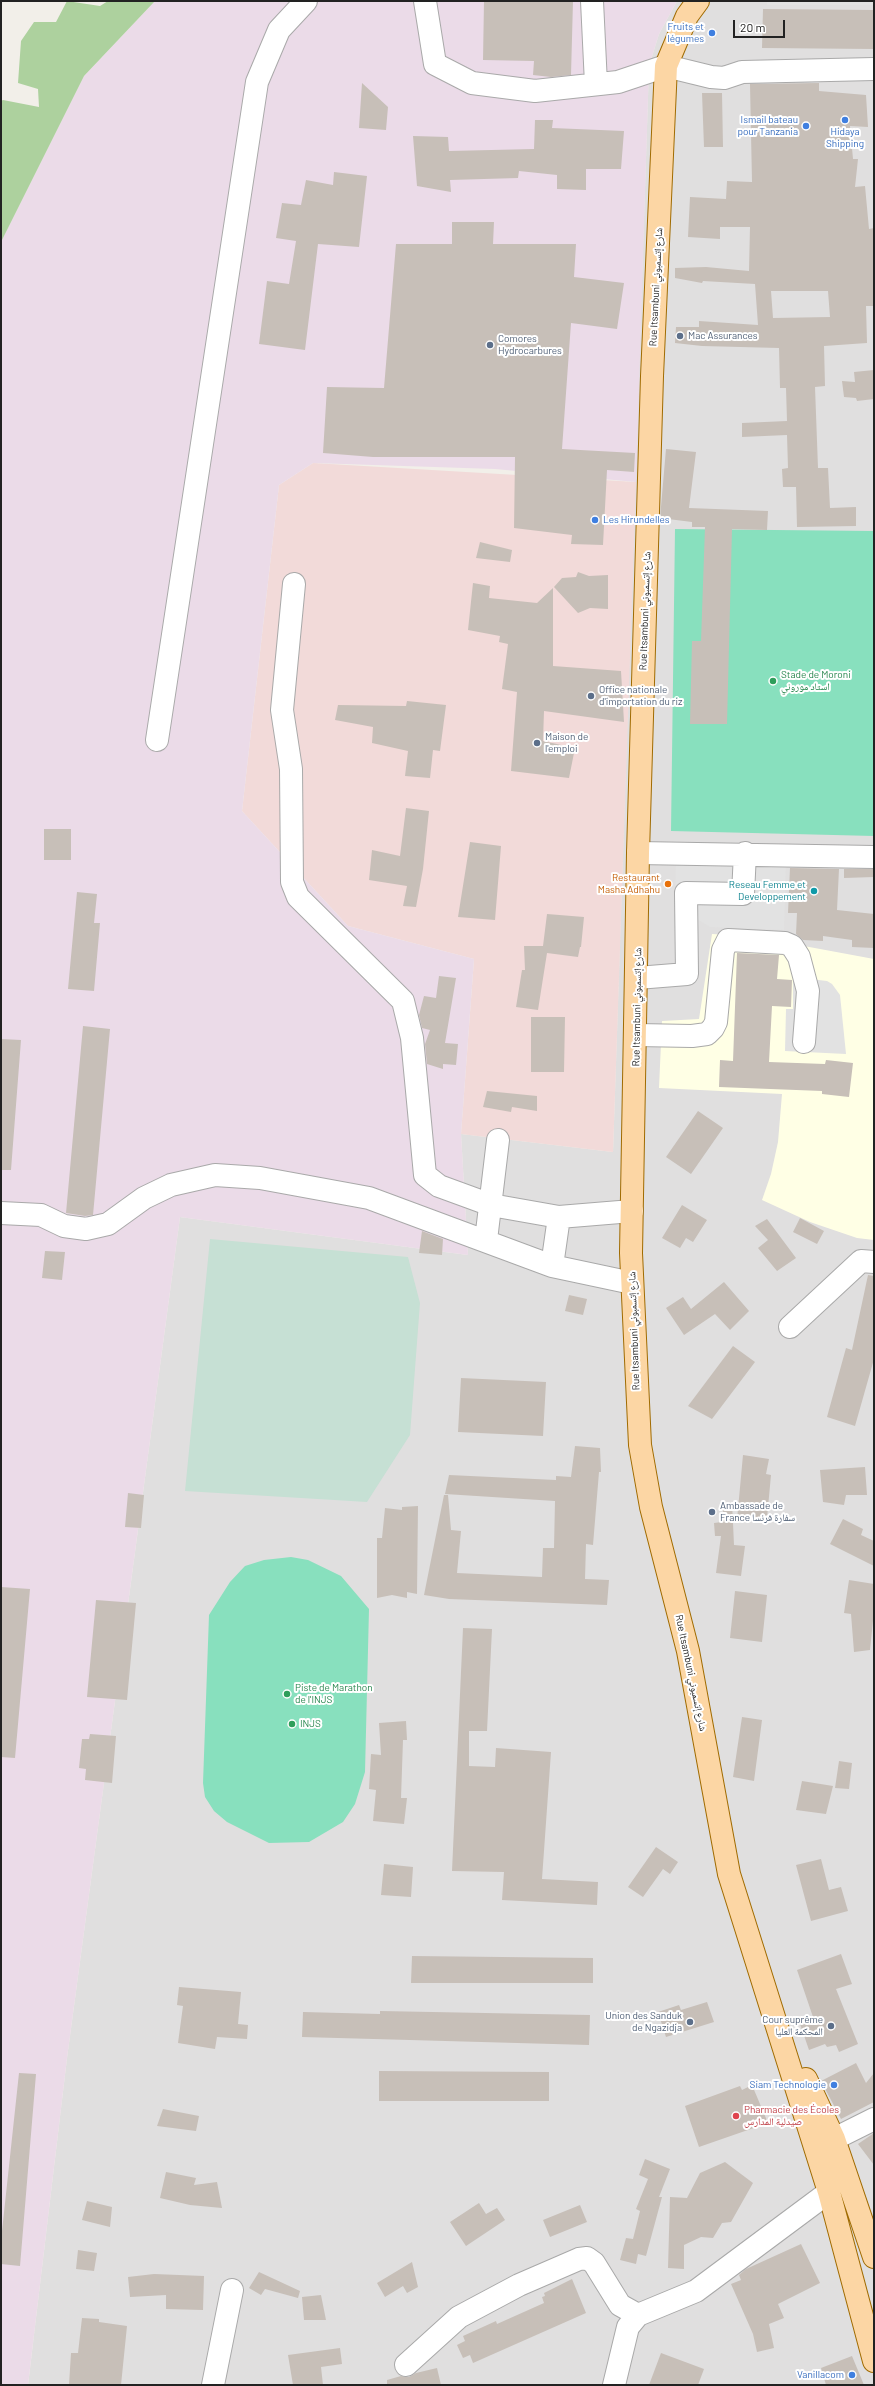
<!DOCTYPE html>
<meta charset="utf-8">
<style>
body{margin:0}
#map{position:relative;width:875px;height:2386px;overflow:hidden;background:#f2efe9;font-family:Barlow,sans-serif}
canvas{display:block}
.frame{position:absolute;inset:0;border:2px solid #222;pointer-events:none}
.scale{position:absolute;left:733px;top:20px;width:52px;height:18px;box-sizing:border-box;border:2px solid #222;border-top:0;padding-left:5px;font-size:12px;line-height:14px;white-space:nowrap;color:#222;-webkit-text-stroke:3px #fff;paint-order:stroke}
</style>
<div id="map">
<canvas width="875" height="2386"></canvas>
<div class="frame"></div>
<div class="scale">20 m</div>
</div>
<script>
const ctx = document.querySelector('canvas').getContext('2d');
ctx.lineJoin = 'round';
function paint(path, color) { ctx.fillStyle = color; ctx.fill(path, 'evenodd'); }
const toPath = rows => new Path2D(rows.map(r => 'M' + r).join(''));
function strokePath(path, color, width, dash) { ctx.strokeStyle = color; ctx.lineWidth = width; ctx.lineCap = dash ? 'butt' : 'round'; ctx.setLineDash(dash || []); ctx.stroke(path); }
function drawText(font, color, halo, rows, align = 'center') {
  ctx.font = font + ' Barlow,"Noto Naskh Arabic",sans-serif'; ctx.lineWidth = 4; ctx.setLineDash([]); ctx.textBaseline = 'middle'; ctx.strokeStyle = halo; ctx.fillStyle = color; for (const [text, x, y, turn = 0] of rows) {
    ctx.save(); ctx.translate(x, y); ctx.rotate((+turn || 0) * Math.PI / 180); ctx.textAlign = isNaN(turn) ? turn : align; if (halo) ctx.strokeText(text, 0, 0); ctx.fillText(text, 0, 0); ctx.restore();
  }
}
const residential = toPath([
 [677,1,874,1,874,2385,28,2385,67,2058,180,1217,468,1255,461,1134,613,1152,649,66,659,34]
]);
const commercial = toPath([
 [313,463,636,482,613,1152,461,1134,474,959,348,926,242,811,279,485]
]);
const industrial = toPath([
 [155,1,677,1,659,34,649,66,636,482,495,469,313,463,279,485,242,811,348,926,474,959,461,1134,468,1255,180,1217,67,2058,28,2385,1,2385,1,242,84,76]
]);
const education = toPath([
 [712,934,750,936,874,959,874,1240,857,1238,810,1222,762,1200,771,1174,778,1142,782,1094,659,1088,662,1021,699,1019]
]);
const forest = toPath([
 [67,1,100,6,108,1,155,1,84,76,1,242,1,101,3,100,39,107,38,89,18,83,21,41,34,22,56,22]
]);
const wetland = toPath([
 [210,1239,408,1257,420,1303,410,1435,367,1502,185,1491]
]);
const pitch = toPath([
 [675,529,874,531,874,836,671,831],
 [291,1557,308,1560,341,1576,369,1609,365,1772,355,1804,343,1822,309,1842,269,1843,227,1822,214,1811,205,1797,203,1783,209,1615,230,1582,245,1566,264,1560]
]);
const parking = toPath([
 [767,1,874,1,874,5,767,5],
 [676,856,786,857,784,930,710,927,675,906],
 [793,977,827,981,832,984,840,995,846,1054,785,1051,786,1009,793,1009]
]);
const building = toPath([
 [484,1,573,1,571,75,551,77,533,75,534,61,483,60],
 [763,9,874,10,874,49,762,48],
 [362,83,388,107,386,130,359,128],
 [819,83,819,91,866,95,868,127,850,126,853,159,858,159,855,187,865,186,869,229,874,228,874,306,866,306,867,343,824,346,825,386,815,387,818,468,828,468,830,508,856,507,856,526,797,527,796,487,783,487,782,469,788,468,787,435,742,437,742,423,787,421,786,388,780,388,779,348,702,346,675,343,676,327,699,327,699,321,758,325,755,284,703,281,702,283,675,278,675,268,706,267,749,271,750,227,720,227,720,239,688,237,690,197,726,199,727,181,752,182,750,84],
 [771,291,828,291,830,317,773,318],
 [702,93,722,93,723,147,704,147],
 [535,120,553,120,552,128,624,131,621,169,586,169,586,190,557,189,557,175,519,171,518,178,450,180,451,192,417,186,413,136,448,137,449,151,534,149],
 [334,172,367,176,359,247,318,244,305,350,259,344,267,281,289,284,296,241,276,238,282,203,301,205,306,180,333,185],
 [452,222,494,222,493,244,576,244,574,277,624,283,617,329,571,323,562,449,635,453,634,472,607,470,603,545,571,544,572,535,514,528,515,457,373,457,323,453,327,387,384,388,396,244,452,244],
 [874,370,874,399,857,401,856,398,844,397,842,381,855,382,854,372],
 [666,449,696,452,689,508,768,511,767,530,732,529,727,724,690,724,692,641,701,641,705,527,692,527,692,522,660,518],
 [480,542,512,550,510,562,476,558],
 [578,572,589,576,608,575,608,609,590,608,578,613,554,587,562,578,576,577],
 [473,583,490,586,489,598,537,603,553,588,553,666,621,671,624,722,544,711,543,741,575,748,569,778,511,771,517,692,502,689,508,644,499,642,500,636,468,630],
 [407,701,446,705,440,751,433,750,430,778,405,776,408,751,372,743,373,727,335,720,338,705,406,706],
 [406,808,429,811,423,869,416,907,403,906,407,886,369,880,372,850,400,856],
 [44,829,71,829,71,860,44,860],
 [470,842,501,846,495,920,458,917],
 [790,868,839,869,837,910,874,914,874,948,852,947,852,940,823,936,823,941,803,940,796,934,797,913,788,913],
 [844,869,874,869,874,877,844,878],
 [77,892,97,894,94,923,100,923,94,991,68,989],
 [547,914,584,917,581,947,580,947,578,957,547,953,538,1010,516,1007,522,970,525,970,524,946,543,946],
 [737,953,779,955,777,979,792,980,791,1007,772,1006,769,1062,825,1064,826,1060,853,1063,849,1097,822,1094,822,1091,719,1087,720,1060,733,1061],
 [439,976,456,978,445,1043,458,1044,456,1065,443,1064,443,1069,427,1064,425,1044,430,1030,422,1028,419,1015,424,996,436,998],
 [531,1017,565,1017,564,1072,531,1072],
 [83,1026,110,1029,93,1215,85,1216,66,1213],
 [1,1039,21,1040,11,1170,1,1170],
 [487,1091,537,1096,537,1111,512,1107,511,1112,483,1107],
 [698,1111,723,1128,691,1174,666,1157],
 [682,1205,707,1220,693,1242,686,1238,680,1248,662,1238],
 [800,1218,824,1231,817,1244,793,1232],
 [767,1219,796,1258,777,1271,758,1248,768,1240,755,1226],
 [422,1231,443,1239,442,1255,419,1253],
 [45,1251,65,1252,62,1280,42,1278],
 [868,1275,874,1276,874,1359,855,1426,827,1417,846,1348,852,1350],
 [724,1282,749,1311,730,1330,715,1314,684,1335,666,1308,683,1297,691,1309],
 [569,1295,587,1299,583,1315,565,1311],
 [733,1346,755,1362,712,1419,688,1406],
 [461,1378,546,1382,543,1436,458,1432],
 [575,1446,600,1448,601,1472,599,1472,593,1545,586,1544,585,1579,609,1580,607,1605,449,1599,424,1595,444,1495,448,1495,451,1530,461,1531,457,1573,542,1577,543,1548,554,1548,555,1501,445,1494,449,1475,556,1480,556,1476,571,1477],
 [743,1455,769,1459,766,1474,771,1475,767,1518,737,1520],
 [865,1467,867,1495,846,1495,844,1505,823,1502,820,1470],
 [128,1493,144,1495,141,1528,125,1527],
 [724,1502,732,1502,734,1545,745,1546,741,1576,716,1573,721,1536,715,1536,714,1523,722,1522],
 [418,1506,417,1594,407,1592,407,1598,392,1595,377,1598,377,1538,382,1538,385,1508,402,1510,402,1507],
 [843,1519,863,1529,861,1535,874,1541,874,1566,830,1544],
 [849,1580,874,1584,874,1611,870,1650,854,1652,851,1614,844,1613],
 [1,1587,30,1589,15,1758,1,1757],
 [735,1591,767,1595,762,1642,730,1638],
 [96,1600,136,1603,127,1700,87,1697],
 [463,1628,492,1629,487,1731,469,1731,469,1766,495,1767,496,1748,551,1752,542,1879,598,1882,597,1905,502,1900,504,1872,452,1871],
 [742,1717,762,1720,754,1781,733,1777],
 [406,1721,407,1740,403,1740,401,1798,407,1798,404,1824,373,1821,376,1790,369,1789,371,1754,381,1755,379,1723],
 [90,1734,116,1736,112,1783,85,1780,86,1769,79,1768,82,1739,89,1739],
 [839,1761,852,1763,849,1789,835,1788],
 [802,1781,833,1786,826,1814,796,1810],
 [656,1847,678,1862,670,1874,663,1869,643,1897,628,1887],
 [821,1859,829,1890,841,1887,848,1911,811,1921,796,1865],
 [384,1864,413,1867,411,1897,381,1895],
 [841,1954,852,1984,836,1989,858,2044,839,2052,836,2045,827,2047,825,2044,809,2050,799,2021,813,2017,797,1970],
 [412,1956,593,1958,593,1983,411,1983],
 [179,1987,241,1992,238,2024,248,2025,247,2039,217,2037,215,2049,178,2043,183,2006,177,2005],
 [707,2002,714,2022,666,2037,658,2012,679,2005,681,2010],
 [380,2011,590,2015,589,2045,302,2037,303,2012,380,2014],
 [856,2063,866,2083,874,2073,874,2102,841,2119,821,2081],
 [379,2071,549,2072,549,2101,379,2101],
 [19,2073,36,2074,20,2266,1,2264,2,2231],
 [752,2085,768,2123,699,2147,685,2106,740,2086,742,2090],
 [163,2109,199,2116,196,2131,157,2126],
 [874,2133,874,2165,858,2144],
 [645,2159,670,2169,659,2197,662,2197,646,2256,638,2254,636,2264,620,2260,626,2238,633,2239,640,2211,636,2209,648,2179,639,2175],
 [725,2162,753,2183,731,2222,722,2223,713,2238,701,2237,684,2245,684,2269,668,2268,670,2197,687,2198,700,2173],
 [166,2172,196,2178,194,2185,217,2182,222,2208,190,2205,160,2198],
 [87,2201,112,2207,110,2227,82,2220],
 [479,2203,486,2214,497,2208,505,2220,466,2246,450,2222],
 [580,2205,587,2222,550,2237,543,2220],
 [801,2244,820,2283,778,2304,784,2318,769,2324,774,2348,757,2352,753,2334,731,2284,741,2280,739,2275,746,2269],
 [78,2250,97,2253,94,2271,76,2269],
 [412,2262,418,2287,407,2293,403,2286,385,2297,377,2283],
 [259,2272,300,2291,298,2298,265,2289,261,2295,249,2288],
 [154,2274,204,2276,203,2310,166,2309,166,2295,130,2297,128,2277],
 [572,2279,586,2313,473,2363,470,2355,463,2358,457,2345,465,2341,463,2336,496,2321,497,2324,544,2303,542,2297,545,2296,544,2293],
 [321,2295,326,2320,304,2320,302,2297],
 [82,2318,99,2319,99,2322,127,2326,121,2385,69,2385,71,2353,78,2353],
 [340,2348,342,2364,321,2367,323,2385,293,2385,288,2355],
 [661,2353,704,2369,698,2385,649,2385],
 [852,2356,864,2385,826,2385,821,2368],
 [437,2368,441,2385,387,2385,387,2380,401,2376,409,2377,416,2373]
]);
const minor = toPath([
 [425,1,435,64,472,83,535,91,618,82,666,66,711,77,724,78,742,72,874,69],
 [592,1,596,84],
 [294,584,282,710,291,769,292,882,298,897,403,1001,412,1038,425,1175,439,1186,491,1205,559,1217,632,1211],
 [157,740,257,82,279,30,306,1],
 [638,853,874,857],
 [637,978,687,974,686,893,743,894,745,853],
 [637,1035,692,1036,707,1034,713,1028,716,1022,723,950,728,940,785,943,792,946,799,957,808,991,804,1042],
 [1,1213,41,1215,64,1226,86,1229,108,1224,144,1198,171,1185,215,1175,260,1178,369,1198,552,1266,632,1283],
 [486,1240,498,1140],
 [552,1266,559,1217],
 [790,1327,861,1261,874,1262],
 [834,2139,874,2119],
 [406,2365,459,2317,519,2285,579,2259,587,2258,594,2263,620,2305,638,2315],
 [213,2385,232,2290],
 [614,2385,628,2327,638,2315,696,2291,829,2192]
]);
const major = toPath([
 [698,1,687,16,666,66,652,376,638,853,631,1253,640,1445,651,1507,688,1651,729,1874,829,2192,874,2361],
 [806,2079,834,2139,874,2257]
]);
const markers = [
 [712,33,4,"#3f7fe0"],
 [845,120,4,"#3f7fe0"],
 [806,126,4,"#3f7fe0"],
 [680,336,4,"#5c6f8a"],
 [490,345,4,"#5c6f8a"],
 [595,520,4,"#3f7fe0"],
 [773,681,4,"#2e9e5b"],
 [591,696,4,"#5c6f8a"],
 [537,743,4,"#5c6f8a"],
 [668,884,4,"#e8710a"],
 [814,891,4,"#0f9aa8"],
 [712,1512,4,"#5c6f8a"],
 [287,1694,4,"#2e9e5b"],
 [292,1724,4,"#2e9e5b"],
 [690,2022,4,"#5c6f8a"],
 [831,2026,4,"#5c6f8a"],
 [834,2085,4,"#3f7fe0"],
 [736,2116,4,"#e0444e"],
 [852,2375,4,"#3f7fe0"]
];
const shopNames = [
 ["Fruits et",704,27],
 ["légumes",704,39],
 ["Ismail bateau",798,120],
 ["pour Tanzania",798,132],
 ["Hidaya",845,132,"center"],
 ["Shipping",845,144,"center"],
 ["Les Hirundelles",603,520,"left"],
 ["Siam Technologie",826,2085],
 ["Vanillacom",844,2375]
];
const streetNames = [
 ["Rue Itsambuni شارع إتسمبوني",656,287,-87],
 ["Rue Itsambuni شارع إتسمبوني",645,611,-88],
 ["Rue Itsambuni شارع إتسمبوني",637,1007,-89],
 ["Rue Itsambuni شارع إتسمبوني",634,1331,-92],
 ["Rue Itsambuni شارع إتسمبوني",691,1673,78]
];
const serviceNames = [
 ["Mac Assurances",688,336],
 ["Comores",498,339],
 ["Hydrocarbures",498,351],
 ["Office nationale",599,690],
 ["d'importation du riz",599,702],
 ["Maison de",545,737],
 ["l'emploi",545,749],
 ["Ambassade de",720,1506],
 ["France سفارة فرنسا",720,1518],
 ["Union des Sanduk",682,2016,"right"],
 ["de Ngazidja",682,2028,"right"],
 ["Cour suprême",823,2020,"right"],
 ["المحكمة العليا",823,2032,"right"]
];
const leisureNames = [
 ["Stade de Moroni",781,675],
 ["استاد موروني",781,687],
 ["Piste de Marathon",295,1688],
 ["de l'INJS",295,1700],
 ["INJS",300,1724]
];
const foodNames = [
 ["Restaurant",660,878],
 ["Masha Adhahu",660,890]
];
const cultureNames = [
 ["Reseau Femme et",806,885],
 ["Developpement",806,897]
];
const healthNames = [
 ["Pharmacie des Écoles",744,2110],
 ["صيدلية المدارس",744,2122]
];
paint(residential, '#e0dfdf');
paint(commercial, '#f2dad9');
paint(industrial, '#ebdbe8');
paint(education, '#ffffe5');
paint(forest, '#add19e');
paint(wetland, '#c6e0d4');
paint(pitch, '#88e0be');
paint(parking, '#e2e2e2');
paint(building, '#c7bfb8');
strokePath(minor, '#a9a9a9', 24);
strokePath(major, '#a06b00', 24);
strokePath(minor, '#fff', 22);
strokePath(major, '#fcd6a4', 22);
for (const [x, y, r, color] of markers) { const dot = new Path2D(); dot.arc(x, y, r, 0, 2 * Math.PI); ctx.fillStyle = color; ctx.fill(dot); strokePath(dot, '#fff', 1.5); }
drawText('10px', '#366cbe', '#fff', shopNames, 'right');
drawText('10px', '#222', '#fff', streetNames);
drawText('10px', '#4e5e75', '#fff', serviceNames, 'left');
drawText('10px', '#27864d', '#fff', leisureNames, 'left');
drawText('10px', '#c56008', '#fff', foodNames, 'right');
drawText('10px', '#0d838f', '#fff', cultureNames, 'right');
drawText('10px', '#be3a42', '#fff', healthNames, 'left');
</script>
